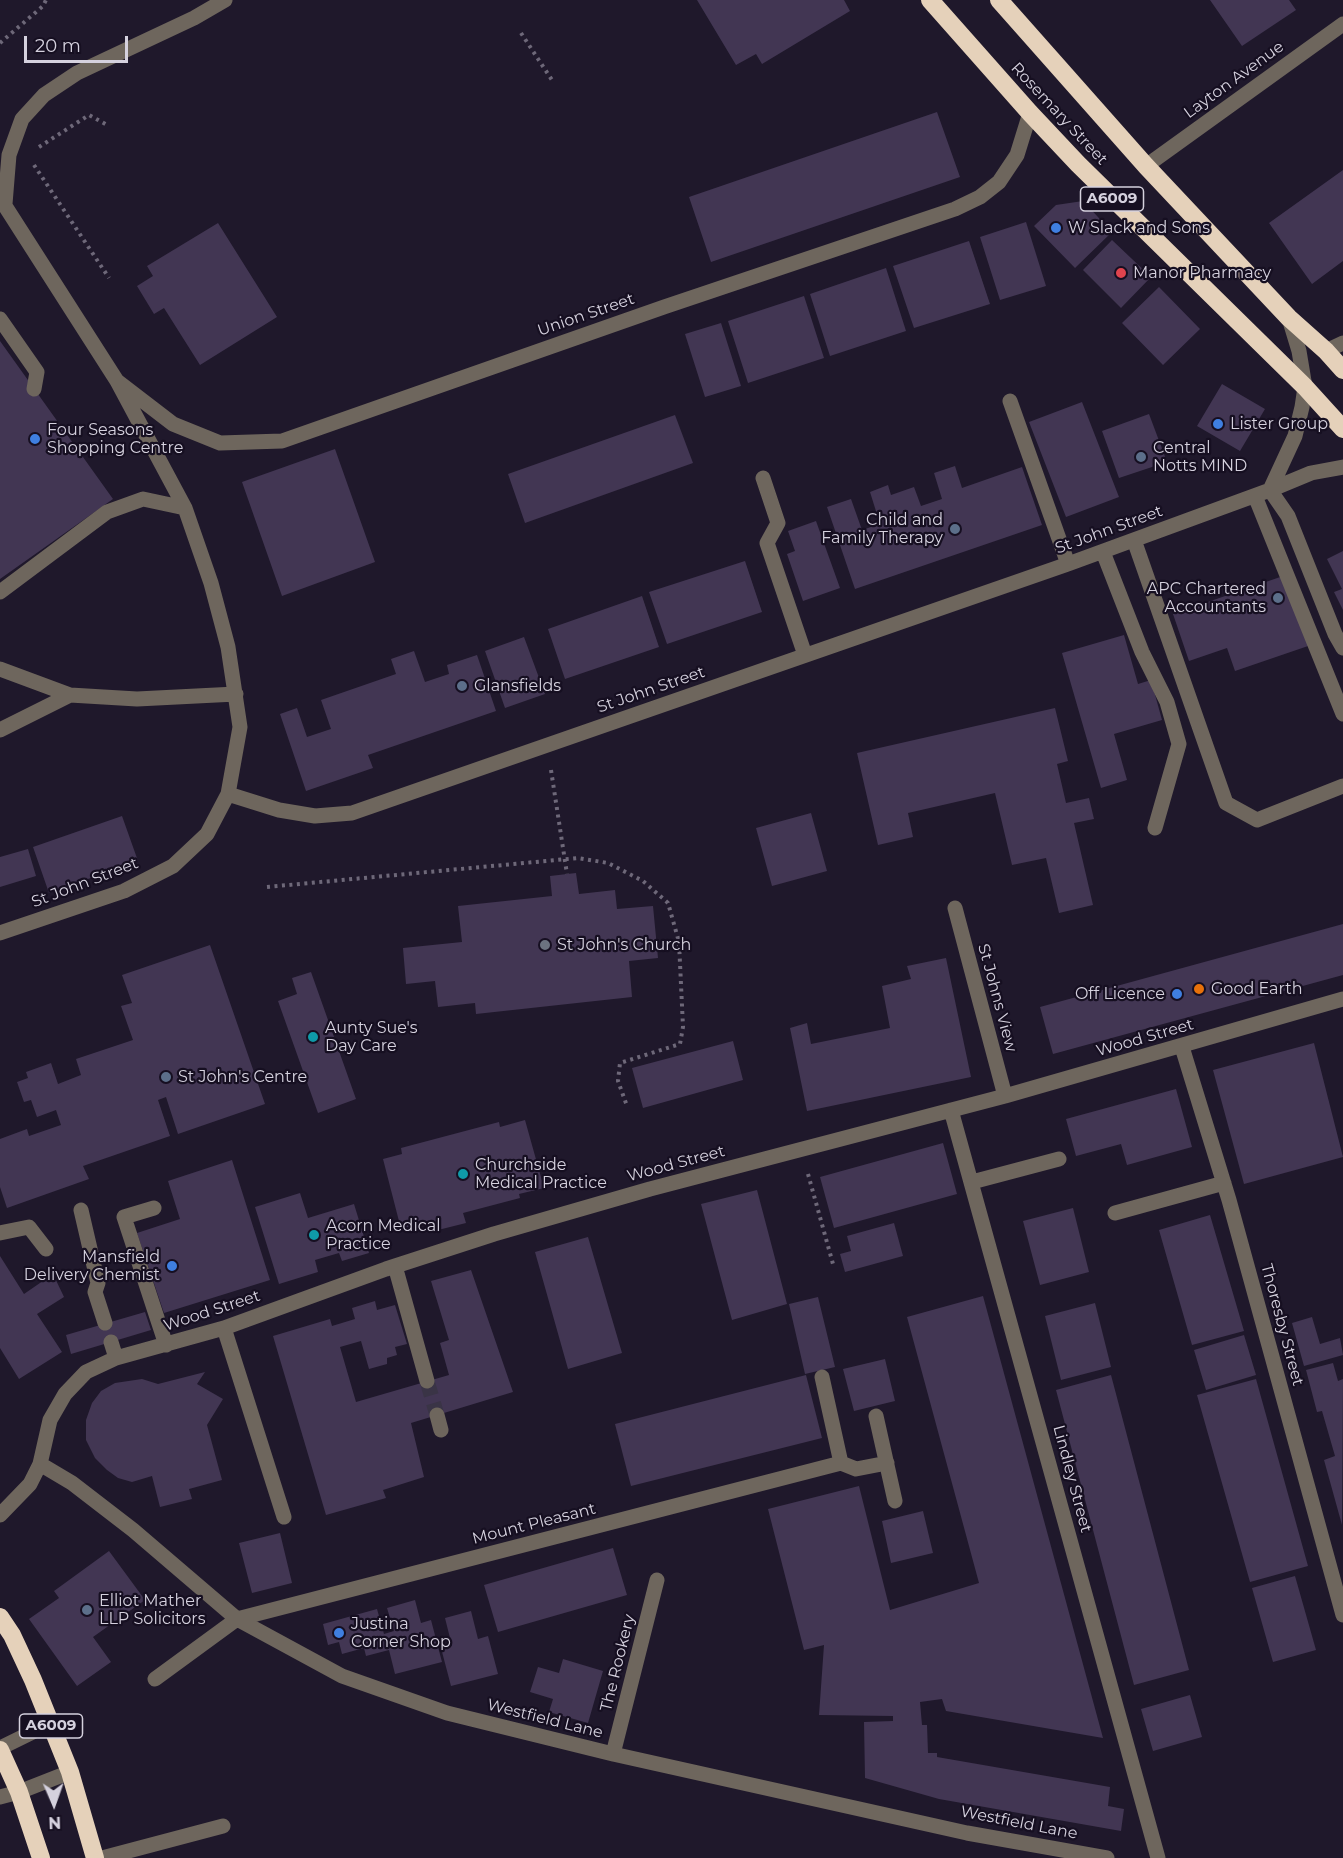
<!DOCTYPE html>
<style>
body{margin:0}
#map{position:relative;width:1343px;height:1858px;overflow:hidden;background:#1f182b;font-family:Montserrat,sans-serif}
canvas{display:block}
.north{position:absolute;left:24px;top:1774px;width:60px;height:60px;-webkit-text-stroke:4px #160f21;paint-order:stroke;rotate:178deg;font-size:16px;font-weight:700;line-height:24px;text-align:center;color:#d5d1de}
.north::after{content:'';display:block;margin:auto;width:21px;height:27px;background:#d5d1de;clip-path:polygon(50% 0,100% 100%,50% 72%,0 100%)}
.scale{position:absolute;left:24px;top:36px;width:104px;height:27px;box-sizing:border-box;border:3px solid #d5d1de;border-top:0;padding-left:8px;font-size:18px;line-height:21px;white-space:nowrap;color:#d5d1de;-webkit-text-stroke:4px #160f21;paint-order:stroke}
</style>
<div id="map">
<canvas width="1343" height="1858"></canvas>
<div class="north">N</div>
<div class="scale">20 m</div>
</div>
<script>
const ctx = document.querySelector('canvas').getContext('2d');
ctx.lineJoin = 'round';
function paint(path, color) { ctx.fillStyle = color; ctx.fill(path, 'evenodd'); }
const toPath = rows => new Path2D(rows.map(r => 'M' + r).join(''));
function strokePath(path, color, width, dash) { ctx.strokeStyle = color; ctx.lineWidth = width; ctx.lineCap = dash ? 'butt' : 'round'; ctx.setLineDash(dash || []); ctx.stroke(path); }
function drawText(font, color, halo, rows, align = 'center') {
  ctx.font = font + ' Montserrat,sans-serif'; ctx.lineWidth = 4.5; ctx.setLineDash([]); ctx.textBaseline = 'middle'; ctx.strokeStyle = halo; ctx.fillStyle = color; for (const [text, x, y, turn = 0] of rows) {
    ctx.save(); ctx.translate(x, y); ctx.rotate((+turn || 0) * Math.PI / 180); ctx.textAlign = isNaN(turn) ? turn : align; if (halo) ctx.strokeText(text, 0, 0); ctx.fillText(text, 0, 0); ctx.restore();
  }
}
const building = toPath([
 [697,0,844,0,850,11,762,64,756,54,736,65],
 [1210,0,1289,0,1296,10,1242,46],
 [937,112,960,177,711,262,689,197],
 [1343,170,1343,261,1312,284,1269,223],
 [1083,201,1112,232,1075,268,1034,226,1056,205],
 [1026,222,1046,286,1000,300,980,237],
 [218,223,277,317,200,365,164,308,154,314,137,286,153,276,147,266],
 [1112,240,1151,277,1121,308,1083,270],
 [969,241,990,304,914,328,893,266],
 [886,268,906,331,830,356,810,294],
 [1159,287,1200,329,1163,365,1122,323],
 [804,296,824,358,748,383,728,321],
 [721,323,741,386,705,397,685,334],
 [0,341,113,499,0,579],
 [1222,384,1265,409,1240,451,1197,426],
 [1082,402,1119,497,1066,517,1029,422],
 [1149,414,1167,462,1119,478,1102,431],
 [675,415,693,463,525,523,508,474],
 [335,449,375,562,282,596,242,482],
 [955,466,962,488,1022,467,1042,525,855,589,827,507,851,499,862,530,880,524,870,492,888,485,891,495,914,487,921,506,942,499,934,473],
 [816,521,840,588,803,601,787,554,795,551,788,531],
 [1343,551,1343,610,1334,592,1342,589,1327,559],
 [745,561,762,612,667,644,649,592],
 [1286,575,1311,645,1235,671,1227,648,1189,661,1173,614],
 [642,596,659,647,565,679,548,629],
 [1124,635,1138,684,1151,680,1162,720,1114,734,1127,780,1101,788,1062,653],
 [524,637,545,694,505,708,485,651],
 [414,651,425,682,449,674,447,665,477,655,496,711,368,755,373,768,306,791,280,714,297,708,307,737,331,729,321,700,396,674,391,659],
 [1055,708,1068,761,1057,764,1066,803,1089,798,1094,819,1074,823,1093,905,1059,913,1046,858,1012,865,995,793,908,813,913,837,878,845,857,753],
 [811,813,827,871,772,886,756,828],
 [122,816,138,861,49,893,33,847],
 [28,849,36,876,0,887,0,857],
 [576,873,579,894,615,890,617,909,653,906,658,958,629,961,632,997,476,1014,475,1003,438,1007,435,981,406,984,403,948,462,942,458,906,552,896,550,876],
 [1343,924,1343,975,1053,1054,1040,1007],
 [210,945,265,1104,178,1134,166,1097,158,1100,170,1136,83,1166,89,1179,7,1208,0,1187,0,1139,27,1129,29,1136,61,1125,56,1110,37,1117,31,1100,24,1102,17,1082,28,1078,26,1072,51,1063,58,1084,81,1075,76,1059,133,1040,121,1006,132,1003,122,975],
 [946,958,971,1077,807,1111,790,1028,807,1023,811,1044,890,1028,882,986,911,979,907,966],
 [311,972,356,1099,318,1113,278,1001,297,994,292,978],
 [733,1041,743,1080,643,1108,632,1068],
 [1314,1043,1343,1157,1244,1184,1213,1070],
 [1176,1089,1192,1147,1127,1165,1121,1144,1076,1156,1066,1119],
 [525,1120,544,1188,519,1194,520,1198,463,1213,466,1223,430,1232,427,1221,401,1229,383,1159,402,1154,401,1148,499,1122,500,1127],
 [943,1143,957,1194,834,1228,820,1177],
 [232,1160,270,1280,164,1313,137,1233,180,1219,168,1181],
 [757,1190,787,1304,732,1320,701,1204],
 [300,1193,308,1218,354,1204,369,1253,342,1261,339,1253,315,1260,318,1272,279,1284,255,1207],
 [1073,1208,1089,1272,1040,1285,1023,1221],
 [1210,1215,1244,1331,1192,1345,1159,1230],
 [894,1223,903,1256,845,1272,840,1254,851,1251,847,1236],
 [588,1237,622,1353,568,1369,535,1252],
 [0,1256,24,1294,53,1274,64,1297,37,1314,62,1352,19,1379,0,1348],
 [471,1270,513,1392,411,1423,424,1477,383,1490,386,1498,326,1515,273,1336,330,1319,332,1326,355,1319,352,1308,375,1301,377,1310,395,1305,407,1344,395,1347,397,1355,387,1358,387,1364,369,1369,361,1341,340,1347,356,1402,449,1375,440,1343,449,1340,431,1281],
 [983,1296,1103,1738,946,1711,942,1699,920,1702,922,1725,927,1725,928,1753,937,1753,937,1757,1110,1787,1108,1806,1124,1809,1121,1831,939,1799,865,1778,864,1722,893,1721,893,1716,819,1715,824,1645,804,1650,768,1509,859,1486,890,1610,979,1583,907,1317],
 [818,1297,835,1367,805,1374,789,1304],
 [1095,1303,1111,1367,1061,1380,1045,1316],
 [145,1312,151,1330,71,1354,66,1335],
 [1312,1317,1320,1344,1340,1338,1343,1355,1304,1366,1292,1323],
 [1244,1335,1256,1375,1206,1390,1194,1350],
 [885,1359,895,1401,854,1411,843,1369],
 [1333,1363,1338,1381,1343,1379,1342,1525,1324,1460,1335,1456,1322,1411,1317,1412,1306,1370],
 [205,1372,197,1384,223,1399,207,1425,222,1480,189,1489,192,1499,160,1507,152,1476,132,1482,118,1478,107,1470,95,1458,86,1440,86,1420,92,1403,101,1391,115,1383,142,1379,158,1384],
 [806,1375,822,1438,631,1486,615,1424],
 [1111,1375,1189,1670,1134,1685,1056,1390],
 [1256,1379,1308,1566,1250,1582,1197,1395],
 [923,1511,933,1553,891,1563,882,1521],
 [280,1533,292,1583,252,1593,239,1543],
 [613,1548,627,1595,498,1632,484,1585],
 [109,1551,145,1600,93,1637,111,1662,77,1686,29,1619,59,1598,54,1591],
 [1295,1576,1316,1650,1273,1662,1252,1588],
 [415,1600,421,1623,431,1620,442,1662,395,1674,389,1650,366,1656,364,1648,342,1654,339,1642,328,1645,323,1624,377,1609,384,1634,394,1631,387,1608],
 [471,1611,478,1639,488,1636,498,1674,451,1686,441,1648,452,1646,445,1618],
 [563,1659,603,1671,588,1723,549,1712,553,1699,530,1692,538,1667,559,1673],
 [1190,1695,1202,1737,1153,1751,1141,1709]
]);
const minorTunnel = toPath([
 [427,1381,437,1415]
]);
const path = toPath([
 [521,33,554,83],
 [0,43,43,6,46,0],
 [39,147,89,115,109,126],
 [34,165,109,278],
 [551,770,567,874],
 [267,887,578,858,608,863,643,881,668,903,679,942,683,1027,680,1044,620,1063,618,1081,627,1106],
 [808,1174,833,1264]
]);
const minor = toPath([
 [1146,166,1343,24],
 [0,198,117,381,185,508,211,583,228,647,240,727,228,794,207,834,173,866,124,891,0,933],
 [5,204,9,155,22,119,44,95,77,73,194,18,225,0],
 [0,319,37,372,34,389],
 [1326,351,1343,343],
 [117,381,173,424,220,443,282,441,664,307,955,209,980,197,999,182,1017,155,1030,113],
 [1010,401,1068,564],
 [763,478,778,523,767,543,805,655],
 [1270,490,1295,436,1302,407,1305,387,1299,351,1289,318],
 [1270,490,1288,516,1335,634,1343,648],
 [1255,496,1343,714],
 [1134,540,1226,803,1257,820,1343,786],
 [1103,552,1142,652,1167,702,1179,744,1155,828],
 [0,592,107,512,143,499,185,508],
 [0,669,70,695,137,699,236,694],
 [0,730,70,695],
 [228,794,279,810,315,816,352,813,1068,564,1270,490,1311,473,1343,467],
 [955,908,1005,1096],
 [1182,1047,1229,1200,1343,1615],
 [951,1110,1158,1858],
 [972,1182,1059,1159],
 [154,1208,124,1217,166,1345],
 [81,1210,98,1283,95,1292,105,1323],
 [1115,1213,1224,1183],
 [0,1233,29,1227,46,1249],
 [395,1266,427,1381],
 [224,1328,284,1517],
 [111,1342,116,1358],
 [822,1377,841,1463],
 [437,1415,441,1430],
 [876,1416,895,1501],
 [841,1463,856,1469,887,1463],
 [40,1464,72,1483,133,1530,237,1619,342,1676,447,1713,613,1754,967,1833,1107,1858],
 [0,1515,30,1484,40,1464,50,1420,65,1394,86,1372,116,1358,224,1328,386,1269,494,1234,650,1189,1005,1096,1343,999],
 [155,1679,237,1619,841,1463],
 [0,1748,49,1724],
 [613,1754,657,1580],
 [0,1797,19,1792,70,1772],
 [102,1858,223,1826]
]);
const highway = toPath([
 [930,0,1030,113,1078,164,1305,387,1343,429],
 [999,0,1146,166,1289,318,1326,351,1343,370],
 [0,1617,12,1635,33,1680,70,1772,95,1858],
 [0,1750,19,1792,41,1858]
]);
const markers = [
 [1056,228,6,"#3f7fe0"],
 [1121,273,6,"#e0444e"],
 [1218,424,6,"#3f7fe0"],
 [35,439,6,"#3f7fe0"],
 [1141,457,6,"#5c6f8a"],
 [955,529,6,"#5c6f8a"],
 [1278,598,6,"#5c6f8a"],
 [462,686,6,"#5c6f8a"],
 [545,945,6,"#6b7280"],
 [1199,989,6,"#e8710a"],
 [1177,994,6,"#3f7fe0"],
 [313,1037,6,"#0f9aa8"],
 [166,1077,6,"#5c6f8a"],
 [463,1174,6,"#0f9aa8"],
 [314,1235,6,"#0f9aa8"],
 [172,1266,6,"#3f7fe0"],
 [87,1610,6,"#5c6f8a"],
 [339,1633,6,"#3f7fe0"]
];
const shields = [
 [1112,199,63],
 [51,1726,63]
];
const shieldNames = [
 ["A6009",1112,199],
 ["A6009",51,1726]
];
const streetNames = [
 ["Layton Avenue",1234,80,-36],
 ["Rosemary Street",1059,114,47],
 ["Union Street",586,315,-19],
 ["St John Street",1109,530,-20],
 ["St John Street",651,690,-19],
 ["St John Street",85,883,-21],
 ["St Johns View",997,998,75],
 ["Wood Street",1145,1038,-16],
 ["Wood Street",676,1164,-15],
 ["Wood Street",212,1311,-18],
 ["Thoresby Street",1282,1325,75],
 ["Lindley Street",1072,1479,75],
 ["Mount Pleasant",534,1524,-14],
 ["The Rookery",618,1663,-76],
 ["Westfield Lane",545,1719,14],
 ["Westfield Lane",1019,1823,11]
];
const poiNames = [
 ["W Slack and Sons",1068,228],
 ["Manor Pharmacy",1133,273],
 ["Lister Group",1230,424],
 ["Four Seasons",47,430],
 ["Shopping Centre",47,448],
 ["Central",1153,448],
 ["Notts MIND",1153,466],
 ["Child and",943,520,"right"],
 ["Family Therapy",943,538,"right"],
 ["APC Chartered",1266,589,"right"],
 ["Accountants",1266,607,"right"],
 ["Glansfields",474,686],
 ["St John's Church",557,945],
 ["Good Earth",1211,989],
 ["Off Licence",1165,994,"right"],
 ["Aunty Sue's",325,1028],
 ["Day Care",325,1046],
 ["St John's Centre",178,1077],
 ["Churchside",475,1165],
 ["Medical Practice",475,1183],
 ["Acorn Medical",326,1226],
 ["Practice",326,1244],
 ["Mansfield",160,1257,"right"],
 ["Delivery Chemist",160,1275,"right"],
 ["Elliot Mather",99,1601],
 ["LLP Solicitors",99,1619],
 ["Justina",351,1624],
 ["Corner Shop",351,1642]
];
paint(building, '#423653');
strokePath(minorTunnel, '#3a3446', 15, [15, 8]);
strokePath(path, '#6e6879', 4, [3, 4.5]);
strokePath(minor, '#6e665d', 15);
strokePath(highway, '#e5d1ba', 18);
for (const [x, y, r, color] of markers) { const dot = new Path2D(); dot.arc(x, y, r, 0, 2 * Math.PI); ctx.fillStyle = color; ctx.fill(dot); strokePath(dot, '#160f21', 2); }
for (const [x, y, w] of shields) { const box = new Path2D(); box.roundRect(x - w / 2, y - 12, w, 24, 4.5); ctx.fillStyle = '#160f21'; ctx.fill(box); strokePath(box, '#d5d1de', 1.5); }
drawText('bold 15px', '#d5d1de', null, shieldNames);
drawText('16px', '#d5d1de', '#160f21', streetNames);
drawText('16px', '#d5d1de', '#160f21', poiNames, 'left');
</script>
